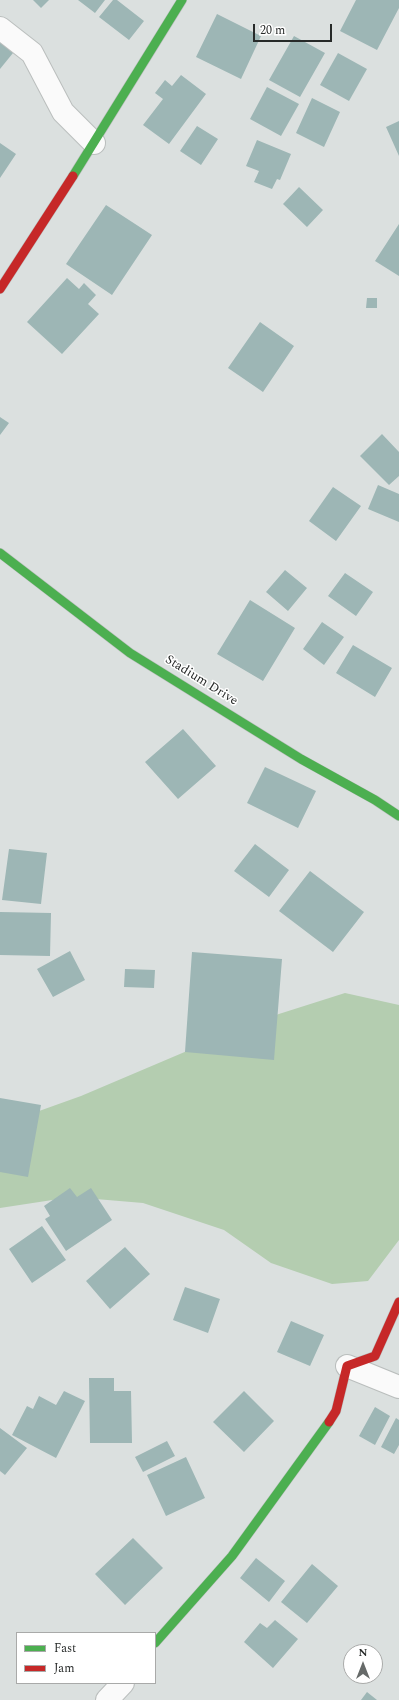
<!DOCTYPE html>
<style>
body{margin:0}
#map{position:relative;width:399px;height:1700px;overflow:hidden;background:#dbe0df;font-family:Spectral,serif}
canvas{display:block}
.legend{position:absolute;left:16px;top:1632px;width:140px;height:52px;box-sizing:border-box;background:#fff;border:1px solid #a9aaa9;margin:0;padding:5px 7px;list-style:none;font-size:12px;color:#272a29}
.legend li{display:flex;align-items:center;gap:8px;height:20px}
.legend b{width:20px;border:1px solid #a9aaa9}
.north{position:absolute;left:343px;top:1644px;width:40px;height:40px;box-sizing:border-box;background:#fff;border:1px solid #a9aaa9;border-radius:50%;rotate:0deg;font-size:11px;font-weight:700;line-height:16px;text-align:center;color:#272a29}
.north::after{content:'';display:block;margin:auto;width:14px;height:18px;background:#666a69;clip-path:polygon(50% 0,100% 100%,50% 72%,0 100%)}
.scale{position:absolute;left:253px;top:24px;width:79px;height:18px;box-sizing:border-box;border:2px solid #272a29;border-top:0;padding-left:5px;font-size:12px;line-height:14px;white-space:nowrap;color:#272a29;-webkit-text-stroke:3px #fff;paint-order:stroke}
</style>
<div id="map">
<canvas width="399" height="1700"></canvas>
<ul class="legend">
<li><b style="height:5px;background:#4caf50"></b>Fast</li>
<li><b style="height:5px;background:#c62828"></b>Jam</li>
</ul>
<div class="north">N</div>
<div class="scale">20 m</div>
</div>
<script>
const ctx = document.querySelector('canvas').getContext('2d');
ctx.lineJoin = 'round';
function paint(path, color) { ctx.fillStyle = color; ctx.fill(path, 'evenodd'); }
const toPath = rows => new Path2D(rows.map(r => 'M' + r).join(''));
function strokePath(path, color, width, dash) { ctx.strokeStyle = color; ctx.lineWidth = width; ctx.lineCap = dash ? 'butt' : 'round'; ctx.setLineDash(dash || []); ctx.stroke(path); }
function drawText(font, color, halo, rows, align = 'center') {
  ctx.font = font + ' Spectral,serif'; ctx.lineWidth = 3; ctx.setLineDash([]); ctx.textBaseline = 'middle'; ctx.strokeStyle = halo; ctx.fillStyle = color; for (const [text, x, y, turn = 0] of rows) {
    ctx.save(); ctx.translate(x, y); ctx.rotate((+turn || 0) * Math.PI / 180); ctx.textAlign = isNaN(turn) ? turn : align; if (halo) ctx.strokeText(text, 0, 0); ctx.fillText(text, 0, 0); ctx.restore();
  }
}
const green = toPath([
 [345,993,399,1005,399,1240,368,1281,332,1284,271,1263,224,1230,143,1203,72,1197,0,1208,0,1125,81,1096,260,1020]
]);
const building = toPath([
 [33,0,49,0,41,8],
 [78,0,105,0,95,13],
 [113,0,117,0,144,21,129,40,99,17],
 [356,0,399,0,399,8,377,50,340,31],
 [217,14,261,36,241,79,196,57],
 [294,36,325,53,300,97,269,80],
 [0,42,13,53,0,69],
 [338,53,367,69,349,101,320,85],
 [181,75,206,94,169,144,143,125,163,99,155,93,165,80,172,86],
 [267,87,299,104,281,136,250,119],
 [312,98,340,112,324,147,296,133],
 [399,121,399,156,386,127],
 [197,126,218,139,201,165,180,151],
 [257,140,291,154,280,180,277,179,272,189,254,182,259,171,246,166],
 [0,143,16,154,0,178],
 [299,187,323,210,307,227,283,204],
 [106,205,152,235,112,295,66,264],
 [399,224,399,276,375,261],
 [67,278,79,289,84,283,96,295,88,304,99,314,62,354,27,322],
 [367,298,377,298,377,308,366,308],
 [260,322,294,346,263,392,228,368],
 [0,417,9,423,0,435],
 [382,434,399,452,399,476,389,485,360,456],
 [378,485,399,494,399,522,368,509],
 [333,487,361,506,336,541,309,521],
 [285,570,307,588,288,611,266,592],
 [345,573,373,592,356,616,328,596],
 [250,600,295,628,263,681,217,654],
 [322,622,344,637,324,665,303,649],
 [353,645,392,668,375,697,336,673],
 [183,729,216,766,178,799,145,762],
 [265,767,316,791,298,828,247,803],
 [255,844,289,870,269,897,234,871],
 [9,849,47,853,41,904,2,900],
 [310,871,364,912,333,952,279,911],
 [0,912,51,913,50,956,0,955],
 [70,951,85,980,53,997,37,969],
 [192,952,282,959,274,1060,185,1052],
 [125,969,155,970,154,988,124,987],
 [0,1098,41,1105,28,1177,0,1172],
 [70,1188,77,1197,91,1188,112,1220,66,1251,45,1219,50,1216,44,1206],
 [42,1226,66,1260,32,1283,9,1249],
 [125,1247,150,1274,110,1309,86,1281],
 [185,1287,220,1299,208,1333,173,1320],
 [291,1321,324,1335,310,1366,277,1352],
 [89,1378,114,1378,114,1391,131,1391,132,1443,90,1443],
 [64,1391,85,1401,56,1458,12,1435,27,1406,33,1409,39,1396,56,1405],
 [244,1391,274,1421,244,1452,213,1422],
 [375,1407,390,1416,375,1445,359,1436],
 [396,1418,399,1420,399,1445,394,1454,381,1447],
 [0,1428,27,1448,5,1475,0,1471],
 [167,1441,175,1456,143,1472,135,1457],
 [186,1457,205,1498,166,1516,147,1475],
 [133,1538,163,1568,125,1605,95,1574],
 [256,1558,285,1581,269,1602,240,1578],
 [312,1564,338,1586,307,1623,281,1602],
 [275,1620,298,1639,273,1668,244,1642,260,1623,267,1628],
 [367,1692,377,1700,361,1700]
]);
const street = toPath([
 [0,28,32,53,63,112,94,143],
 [347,1366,399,1387],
 [107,1700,123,1683]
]);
const fast = toPath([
 [73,176,182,0],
 [0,553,130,653,301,759,375,800,399,816],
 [155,1643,232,1556,329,1422]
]);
const jam = toPath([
 [0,289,73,176],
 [329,1422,336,1411,347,1366,375,1356,399,1302]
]);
const streetNames = [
 ["Stadium Drive",201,681,32]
];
paint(green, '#b4cdb0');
paint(building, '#9db6b5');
strokePath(street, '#babebd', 24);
strokePath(fast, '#babebd', 10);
strokePath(jam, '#babebd', 10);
strokePath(street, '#fafafa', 22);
strokePath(fast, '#4caf50', 9);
strokePath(jam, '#c62828', 9);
drawText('13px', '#272a29', '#fff', streetNames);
</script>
